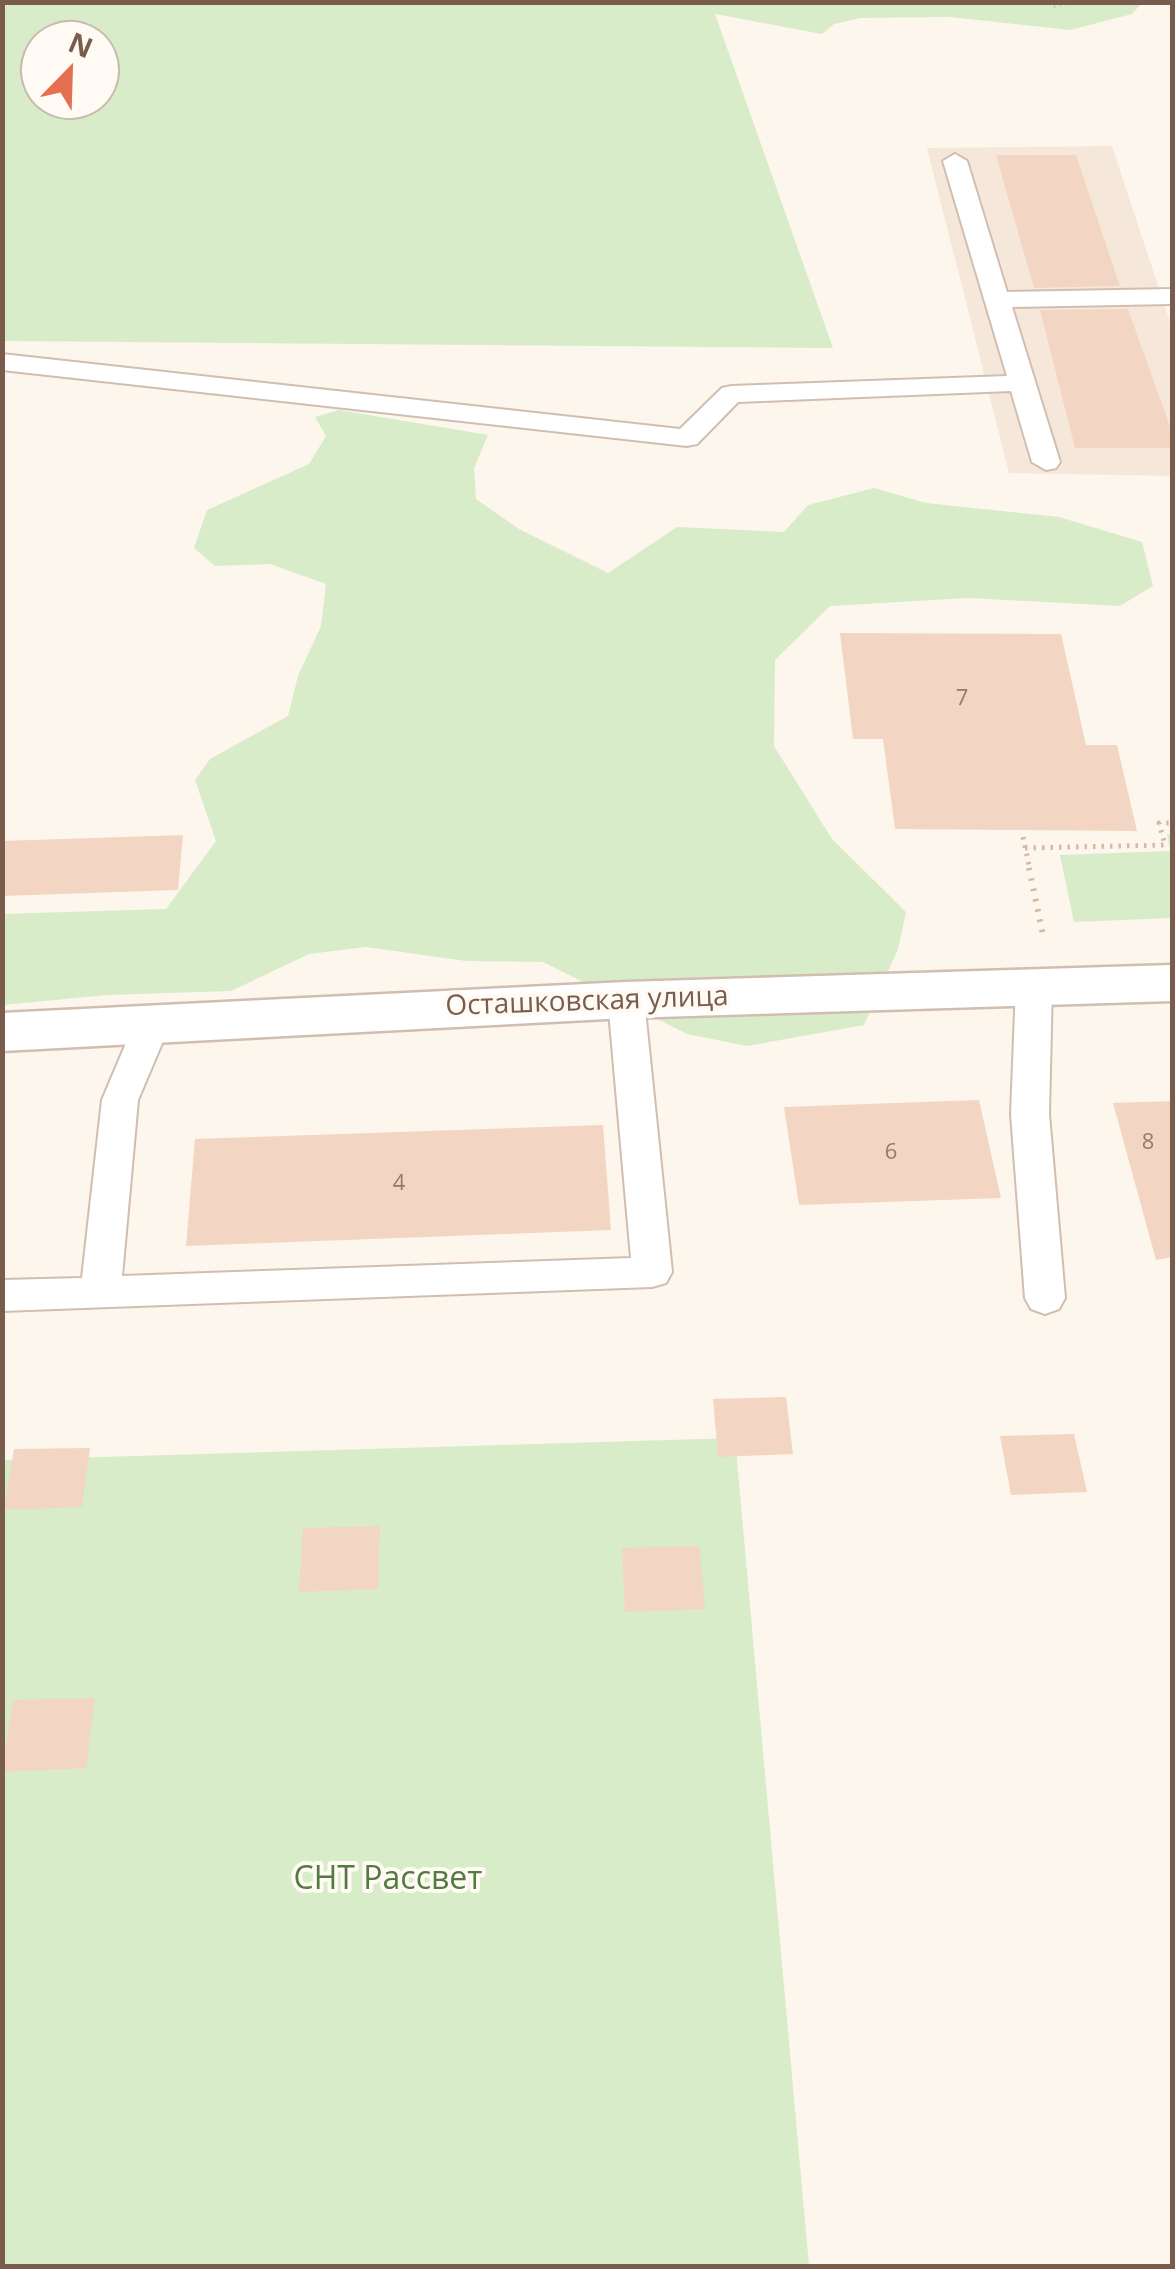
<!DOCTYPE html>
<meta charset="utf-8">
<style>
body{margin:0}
#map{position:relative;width:1175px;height:2269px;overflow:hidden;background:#fdf6ec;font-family:"Open Sans",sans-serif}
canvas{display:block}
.frame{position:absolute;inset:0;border:5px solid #7a5c4d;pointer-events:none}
.north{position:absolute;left:20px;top:20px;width:100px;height:100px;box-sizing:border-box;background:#fffaf3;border:2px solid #cabbb1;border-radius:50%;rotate:23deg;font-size:28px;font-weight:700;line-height:40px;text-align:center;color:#7a5c4d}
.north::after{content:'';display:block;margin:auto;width:35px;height:45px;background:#e76f51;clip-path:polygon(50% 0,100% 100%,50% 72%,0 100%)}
</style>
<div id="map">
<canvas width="1175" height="2269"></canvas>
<div class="frame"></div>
<div class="north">N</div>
</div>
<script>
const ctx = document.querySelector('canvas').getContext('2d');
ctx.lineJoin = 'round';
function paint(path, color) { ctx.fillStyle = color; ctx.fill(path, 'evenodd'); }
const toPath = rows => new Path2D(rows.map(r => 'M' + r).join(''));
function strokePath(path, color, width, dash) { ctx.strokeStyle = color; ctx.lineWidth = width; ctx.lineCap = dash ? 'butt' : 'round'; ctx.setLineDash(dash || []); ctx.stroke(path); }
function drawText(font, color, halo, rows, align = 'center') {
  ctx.font = font + ' "Open Sans",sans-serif'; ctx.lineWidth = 8; ctx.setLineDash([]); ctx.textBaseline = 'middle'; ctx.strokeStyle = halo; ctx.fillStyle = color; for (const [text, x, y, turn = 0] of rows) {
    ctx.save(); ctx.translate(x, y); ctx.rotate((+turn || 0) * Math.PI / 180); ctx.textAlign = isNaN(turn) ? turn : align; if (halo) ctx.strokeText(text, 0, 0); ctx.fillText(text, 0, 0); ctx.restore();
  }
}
const residential = toPath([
 [1112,146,1172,328,1172,476,1009,473,927,148]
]);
const green = toPath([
 [3,2,1142,2,1142,3,1132,14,1070,30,950,17,860,18,834,24,822,34,715,14,833,348,3,341],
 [100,40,100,100,40,100,40,40],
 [339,410,488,435,474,468,476,499,519,529,608,573,677,527,784,532,808,505,874,488,926,503,1059,517,1142,542,1153,586,1120,606,968,598,830,606,775,660,774,746,832,839,906,912,898,949,864,1025,747,1046,687,1034,543,962,466,961,366,947,309,954,231,991,107,995,3,1005,2,914,166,909,216,841,195,780,210,759,288,716,298,676,321,626,326,584,270,564,215,566,194,548,207,510,309,464,326,436,315,417],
 [1167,834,1172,834,1172,918,1074,922,1060,855,1170,851],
 [735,1438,809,2266,3,2266,2,1460]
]);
const building = toPath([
 [996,155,1076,155,1120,286,1034,288],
 [1128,309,1172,432,1172,448,1075,448,1040,310],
 [840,633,1061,634,1086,745,1117,745,1137,831,895,829,883,739,853,739],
 [183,835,178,890,2,896,2,841],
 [979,1100,1001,1198,799,1205,784,1107],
 [1172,1101,1172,1257,1156,1260,1113,1103],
 [603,1125,611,1230,186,1246,195,1139],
 [786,1397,793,1454,718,1457,713,1399],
 [1074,1434,1087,1492,1011,1495,1000,1436],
 [90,1448,82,1507,4,1510,14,1449],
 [380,1526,378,1589,299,1592,303,1528],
 [699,1546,705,1609,625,1612,622,1548],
 [95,1698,86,1768,2,1772,13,1700]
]);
const pathFar2 = toPath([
 [1054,6,1079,2]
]);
const pathFar1 = toPath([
 [1023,837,1030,870],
 [1025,848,1165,845,1159,823,1172,823]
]);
const path = toPath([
 [1029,868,1043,935]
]);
const service = toPath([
 [955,154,967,161,1007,292,1172,289,1172,304,1012,307,1060,462,1056,468,1046,470,1032,462,1011,391,738,402,697,444,687,446,2,370,2,354,680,429,722,388,731,386,1007,376,943,161,955,154],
 [1034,973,1046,976,1052,985,1049,1114,1065,1298,1059,1309,1045,1314,1031,1309,1025,1298,1011,1114,1016,985,1022,976,1034,973],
 [626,988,639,991,644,1000,672,1272,666,1283,652,1287,2,1311,2,1280,82,1278,102,1100,135,1022,140,1013,153,1009,166,1013,171,1022,138,1100,122,1276,631,1258,608,1000,613,991,626,988]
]);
const minor = toPath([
 [1172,965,1172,1001,626,1018,2,1051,2,1013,626,982,1172,965]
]);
const numberNames = [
 ["7",962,699],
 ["8",1148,1143],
 ["6",891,1153],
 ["4",399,1184]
];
const streetNames = [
 ["Осташковская улица",587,1002,-2]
];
const nearParknames = [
 ["СНТ Рассвет",388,1880]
];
paint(residential, '#f5e8da');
paint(green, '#d8ecc9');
paint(building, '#f3d5c3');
strokePath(service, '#d1beb0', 4);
strokePath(minor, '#d1beb0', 5);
strokePath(pathFar2, '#d9b8a5', 4, [1, 5]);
strokePath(pathFar1, '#d9b8a5', 5, [2.5, 6]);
strokePath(path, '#d9b8a5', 6, [2.5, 8]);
paint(service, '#fff');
paint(minor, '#fff');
drawText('22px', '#987a6a', null, numberNames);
drawText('28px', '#7a5c4d', '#fffaf3', streetNames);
drawText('32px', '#537a41', '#fffaf3', nearParknames);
</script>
